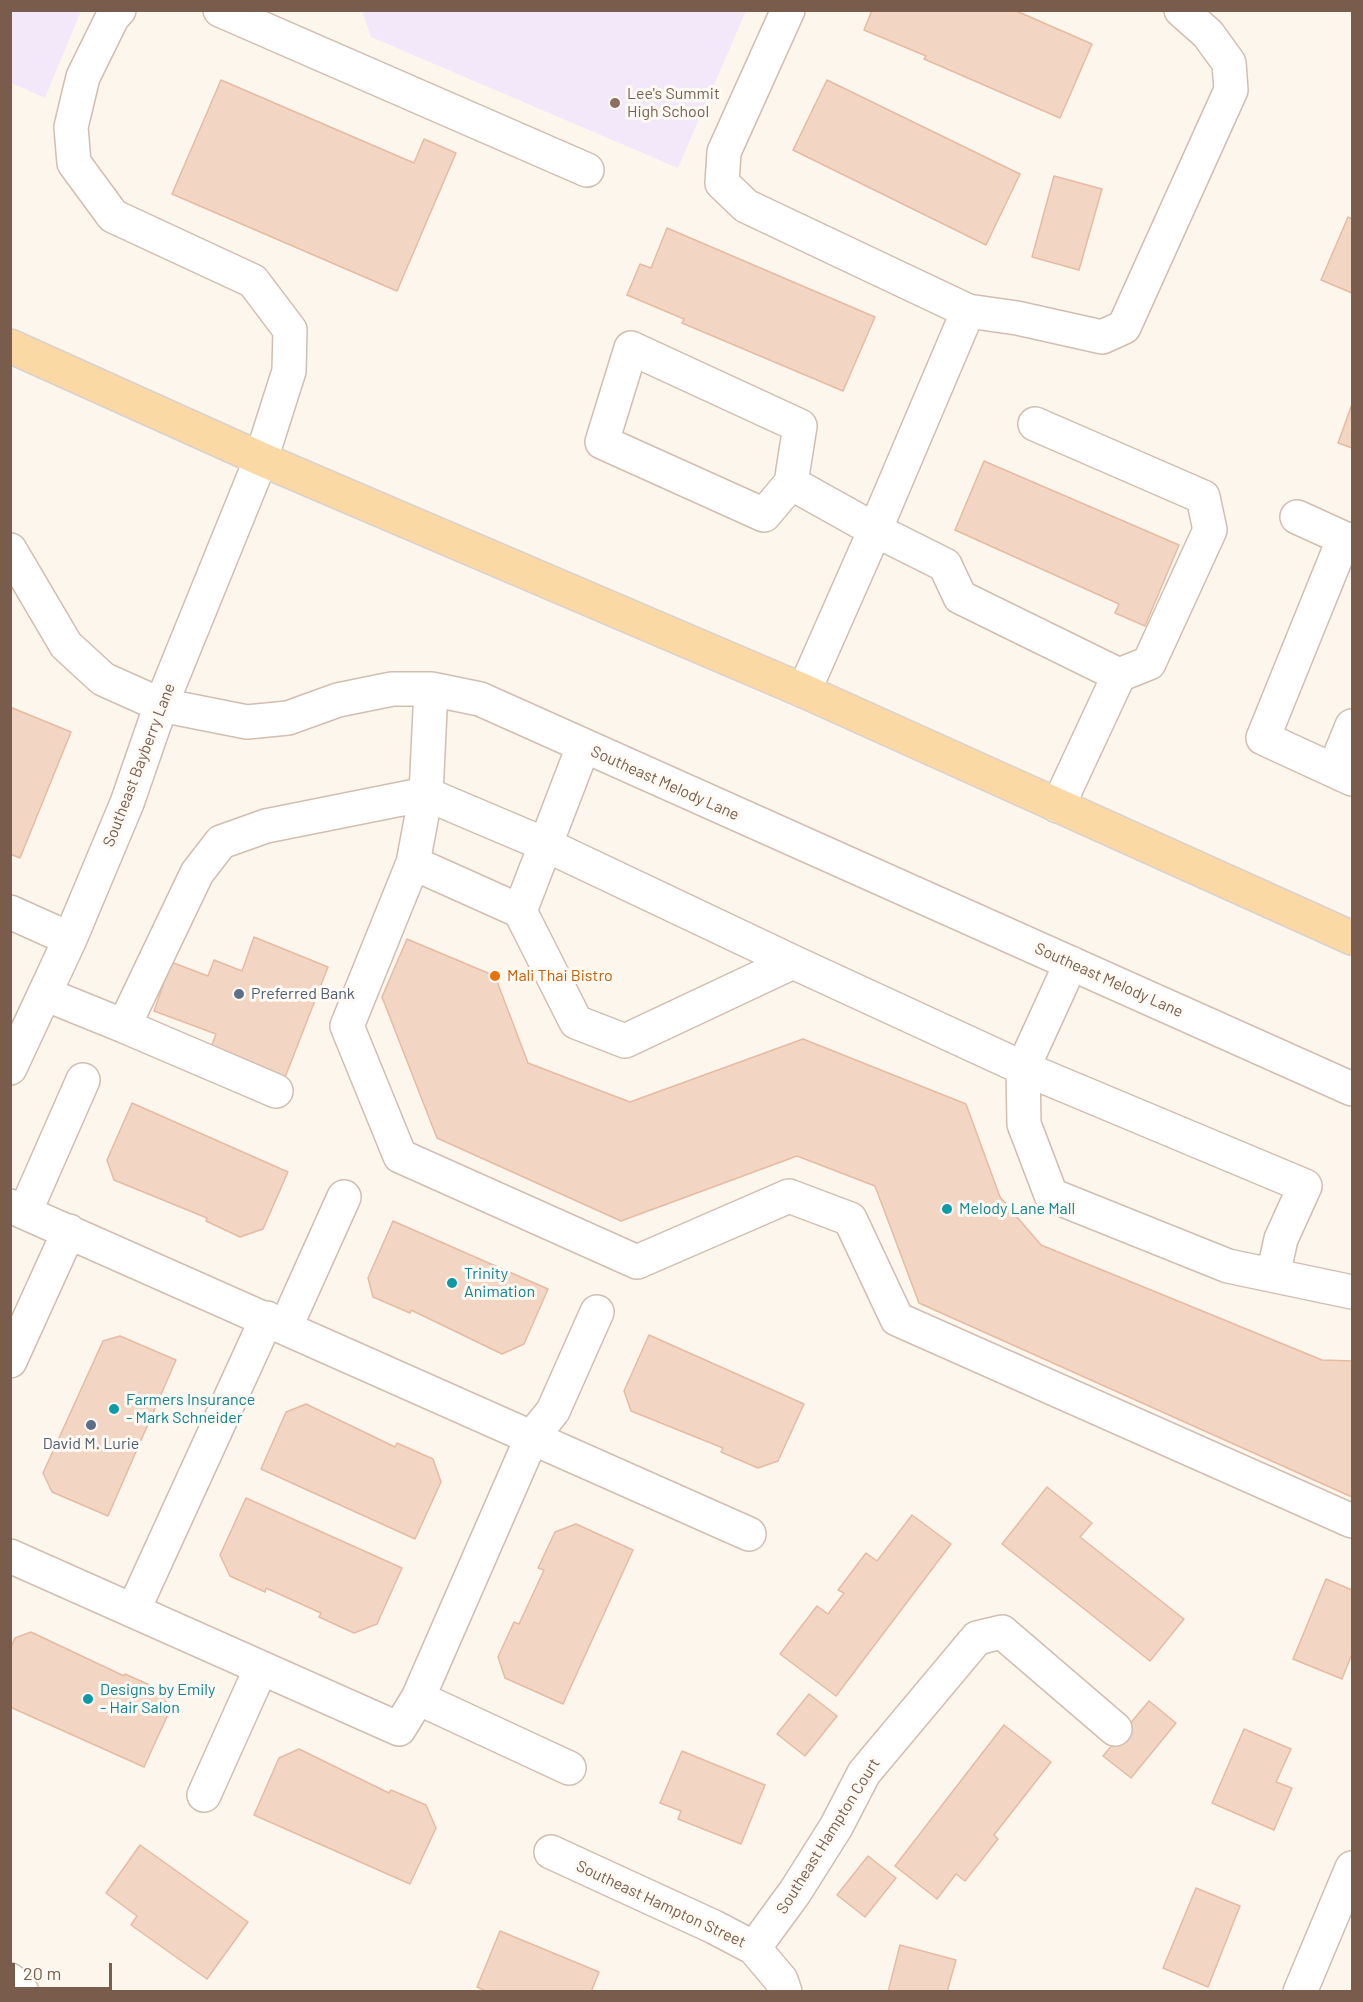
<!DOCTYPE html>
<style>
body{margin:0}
#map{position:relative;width:1363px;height:2002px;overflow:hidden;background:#fdf6ec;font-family:Barlow,sans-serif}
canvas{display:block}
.frame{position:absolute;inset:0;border:12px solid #7a5c4d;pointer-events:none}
.scale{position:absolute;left:12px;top:1963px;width:100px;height:27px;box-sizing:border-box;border:3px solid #7a5c4d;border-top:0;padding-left:8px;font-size:18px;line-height:21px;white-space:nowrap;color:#7a5c4d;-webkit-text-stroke:4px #fffaf3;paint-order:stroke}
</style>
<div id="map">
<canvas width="1363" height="2002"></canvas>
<div class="frame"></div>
<div class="scale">20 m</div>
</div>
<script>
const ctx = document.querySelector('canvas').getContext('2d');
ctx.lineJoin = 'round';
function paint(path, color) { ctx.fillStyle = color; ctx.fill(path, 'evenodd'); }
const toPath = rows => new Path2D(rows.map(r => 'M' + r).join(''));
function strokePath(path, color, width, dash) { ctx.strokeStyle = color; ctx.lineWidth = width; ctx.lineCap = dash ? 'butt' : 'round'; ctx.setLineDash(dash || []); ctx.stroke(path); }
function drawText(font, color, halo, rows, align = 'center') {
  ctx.font = font + ' Barlow,sans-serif'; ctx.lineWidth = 6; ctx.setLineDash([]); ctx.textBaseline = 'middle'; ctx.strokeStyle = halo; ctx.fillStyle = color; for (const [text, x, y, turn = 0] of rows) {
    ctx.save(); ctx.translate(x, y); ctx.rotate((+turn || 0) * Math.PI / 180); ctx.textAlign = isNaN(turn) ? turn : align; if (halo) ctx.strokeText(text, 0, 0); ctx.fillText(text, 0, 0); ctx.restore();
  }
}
const education = toPath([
 [11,10,81,11,45,98,11,83],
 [362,11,362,10,746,11,678,168,371,37]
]);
const building = toPath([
 [872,10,1014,10,1092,44,1060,118,924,59,926,56,864,30,872,10],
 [221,80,414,163,424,139,456,153,397,291,172,194,221,80],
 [827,80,1020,174,986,245,793,150,827,80],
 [1054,176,1102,189,1079,270,1032,257,1054,176],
 [1348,217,1352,219,1352,293,1321,280,1348,217],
 [667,228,875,317,843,391,682,323,684,319,627,295,640,264,651,268,667,228],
 [1352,404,1352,448,1338,443,1352,404],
 [984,461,1179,545,1145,626,1115,613,1119,604,955,530,984,461],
 [10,707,71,732,20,858,10,854,10,707],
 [254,937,328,967,284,1080,210,1050,216,1034,154,1011,171,962,208,976,214,960,242,971,254,937],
 [407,939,495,976,528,1063,630,1102,803,1039,966,1104,1000,1197,1041,1245,1322,1360,1352,1361,1352,1497,919,1303,875,1186,797,1156,621,1221,437,1138,382,997,407,939],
 [132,1103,288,1172,263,1229,240,1237,206,1221,207,1218,114,1180,107,1160,132,1103],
 [393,1221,548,1289,524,1344,502,1354,411,1310,410,1313,373,1297,368,1278,393,1221],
 [649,1335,804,1404,778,1461,758,1468,721,1452,723,1448,631,1411,624,1391,649,1335],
 [120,1336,176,1360,108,1516,52,1492,43,1473,103,1341,120,1336],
 [306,1404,395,1447,397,1443,433,1459,441,1482,415,1539,261,1469,286,1412,306,1404],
 [1047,1487,1092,1523,1080,1537,1184,1619,1150,1661,1002,1544,1047,1487],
 [246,1498,402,1568,377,1624,354,1633,319,1617,321,1613,266,1588,265,1592,230,1576,220,1555,246,1498],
 [912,1515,951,1544,836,1696,780,1654,817,1606,828,1614,844,1593,838,1590,866,1553,877,1561,912,1515],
 [576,1524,633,1550,563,1704,505,1678,498,1657,514,1622,519,1624,544,1570,538,1568,555,1532,576,1524],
 [1326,1579,1352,1590,1352,1654,1342,1679,1293,1659,1326,1579],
 [31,1632,124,1676,125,1674,161,1690,170,1710,144,1767,10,1707,10,1649,15,1638,31,1632],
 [809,1694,837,1716,805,1756,777,1734,809,1694],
 [1149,1701,1176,1723,1131,1778,1103,1756,1149,1701],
 [1004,1725,1051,1762,994,1835,998,1839,965,1881,956,1874,937,1899,895,1866,1004,1725],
 [1244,1729,1291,1749,1276,1782,1292,1788,1274,1830,1212,1803,1244,1729],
 [299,1749,389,1793,391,1790,426,1805,436,1828,410,1884,254,1815,279,1758,299,1749],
 [682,1751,765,1785,741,1844,678,1819,681,1811,660,1803,682,1751],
 [140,1845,248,1922,207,1979,131,1925,137,1916,106,1893,140,1845],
 [868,1856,896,1878,865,1917,837,1895,868,1856],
 [1196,1888,1240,1906,1208,1987,1163,1968,1196,1888],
 [500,1931,599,1972,591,1992,488,1992,477,1987,500,1931],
 [900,1945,956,1960,947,1992,888,1992,900,1945]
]);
const minor = toPath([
 [220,10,587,170],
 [788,10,724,152,722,183,746,206,968,311,1017,318,1102,337,1124,327,1231,90,1229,63,1208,34,1181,10],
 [968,311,875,530,945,565,960,597,1119,675],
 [1035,424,1203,497,1210,530,1149,663,1119,675,1058,806],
 [791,483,800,426,631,348,602,442,764,515,791,483,875,530,804,691],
 [1297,517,1352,542],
 [1344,538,1263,738,1352,779],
 [10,550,66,645,103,679,161,705,247,722,288,718,338,700,392,689,431,689,480,699,1352,1089],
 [1334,770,1352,726],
 [413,863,426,794,431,689],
 [520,911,583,747],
 [10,912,70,939],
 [1071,963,1023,1068,1305,1186,1281,1239,1273,1275],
 [45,994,124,1026,197,873,221,842,266,826,426,794,544,844,793,962],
 [124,1026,276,1091],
 [10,1068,70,939,127,803,161,705,261,459,289,371,290,330,253,281,113,216,74,163,71,127,83,77,112,18,119,10],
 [10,1206,749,1534],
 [25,1212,83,1080],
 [1352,1292,1228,1266,1051,1195,1024,1124,1023,1068,793,962,625,1041,576,1022,520,911,413,863,347,1026,400,1156,637,1262,789,1196,850,1219,897,1319,1352,1521],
 [286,1326,344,1197],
 [10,1361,69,1231],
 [10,1556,399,1729,418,1698,532,1437,553,1411,597,1312],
 [133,1611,267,1318],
 [418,1698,569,1768],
 [204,1795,261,1668],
 [551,1852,714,1927,754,1948,781,1980,785,1992],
 [754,1948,795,1892,836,1827,864,1773,977,1638,1002,1632,1115,1729],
 [10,1980,22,1992],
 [1300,1992,1352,1868]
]);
const major = toPath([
 [10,346,261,459,804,691,1352,938]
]);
const markers = [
 [615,103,6,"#8d6e63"],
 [495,976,6,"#e8710a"],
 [239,994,6,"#5c6f8a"],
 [947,1209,6,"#0f9aa8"],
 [452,1283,6,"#0f9aa8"],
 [114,1409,6,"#0f9aa8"],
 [91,1425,6,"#5c6f8a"],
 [88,1699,6,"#0f9aa8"]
];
const educationNames = [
 ["Lee's Summit",627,94],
 ["High School",627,112]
];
const streetNames = [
 ["Southeast Bayberry Lane",139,765,-69],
 ["Southeast Melody Lane",665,783,24],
 ["Southeast Melody Lane",1109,980,24],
 ["Southeast Hampton Court",828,1836,-58],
 ["Southeast Hampton Street",661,1904,25]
];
const foodNames = [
 ["Mali Thai Bistro",507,976]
];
const serviceNames = [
 ["Preferred Bank",251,994],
 ["David M. Lurie",91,1444,"center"]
];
const cultureNames = [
 ["Melody Lane Mall",959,1209],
 ["Trinity",464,1274],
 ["Animation",464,1292],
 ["Farmers Insurance",126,1400],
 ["- Mark Schneider",126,1418],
 ["Designs by Emily",100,1690],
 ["- Hair Salon",100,1708]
];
paint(education, '#f3e8fa');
paint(building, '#f3d5c3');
strokePath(building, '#e6bba3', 1.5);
strokePath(minor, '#d1beb0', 36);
strokePath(major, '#dad1cd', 36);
strokePath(minor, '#fff', 33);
strokePath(major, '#fbd9a5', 33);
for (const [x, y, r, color] of markers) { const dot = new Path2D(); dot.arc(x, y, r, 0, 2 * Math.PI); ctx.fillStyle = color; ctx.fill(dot); strokePath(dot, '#fffaf3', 2); }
drawText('16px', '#785e54', '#fffaf3', educationNames, 'left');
drawText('16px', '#7a5c4d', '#fffaf3', streetNames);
drawText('16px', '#c56008', '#fffaf3', foodNames, 'left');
drawText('16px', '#4e5e75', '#fffaf3', serviceNames, 'left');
drawText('16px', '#0d838f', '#fffaf3', cultureNames, 'left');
</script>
